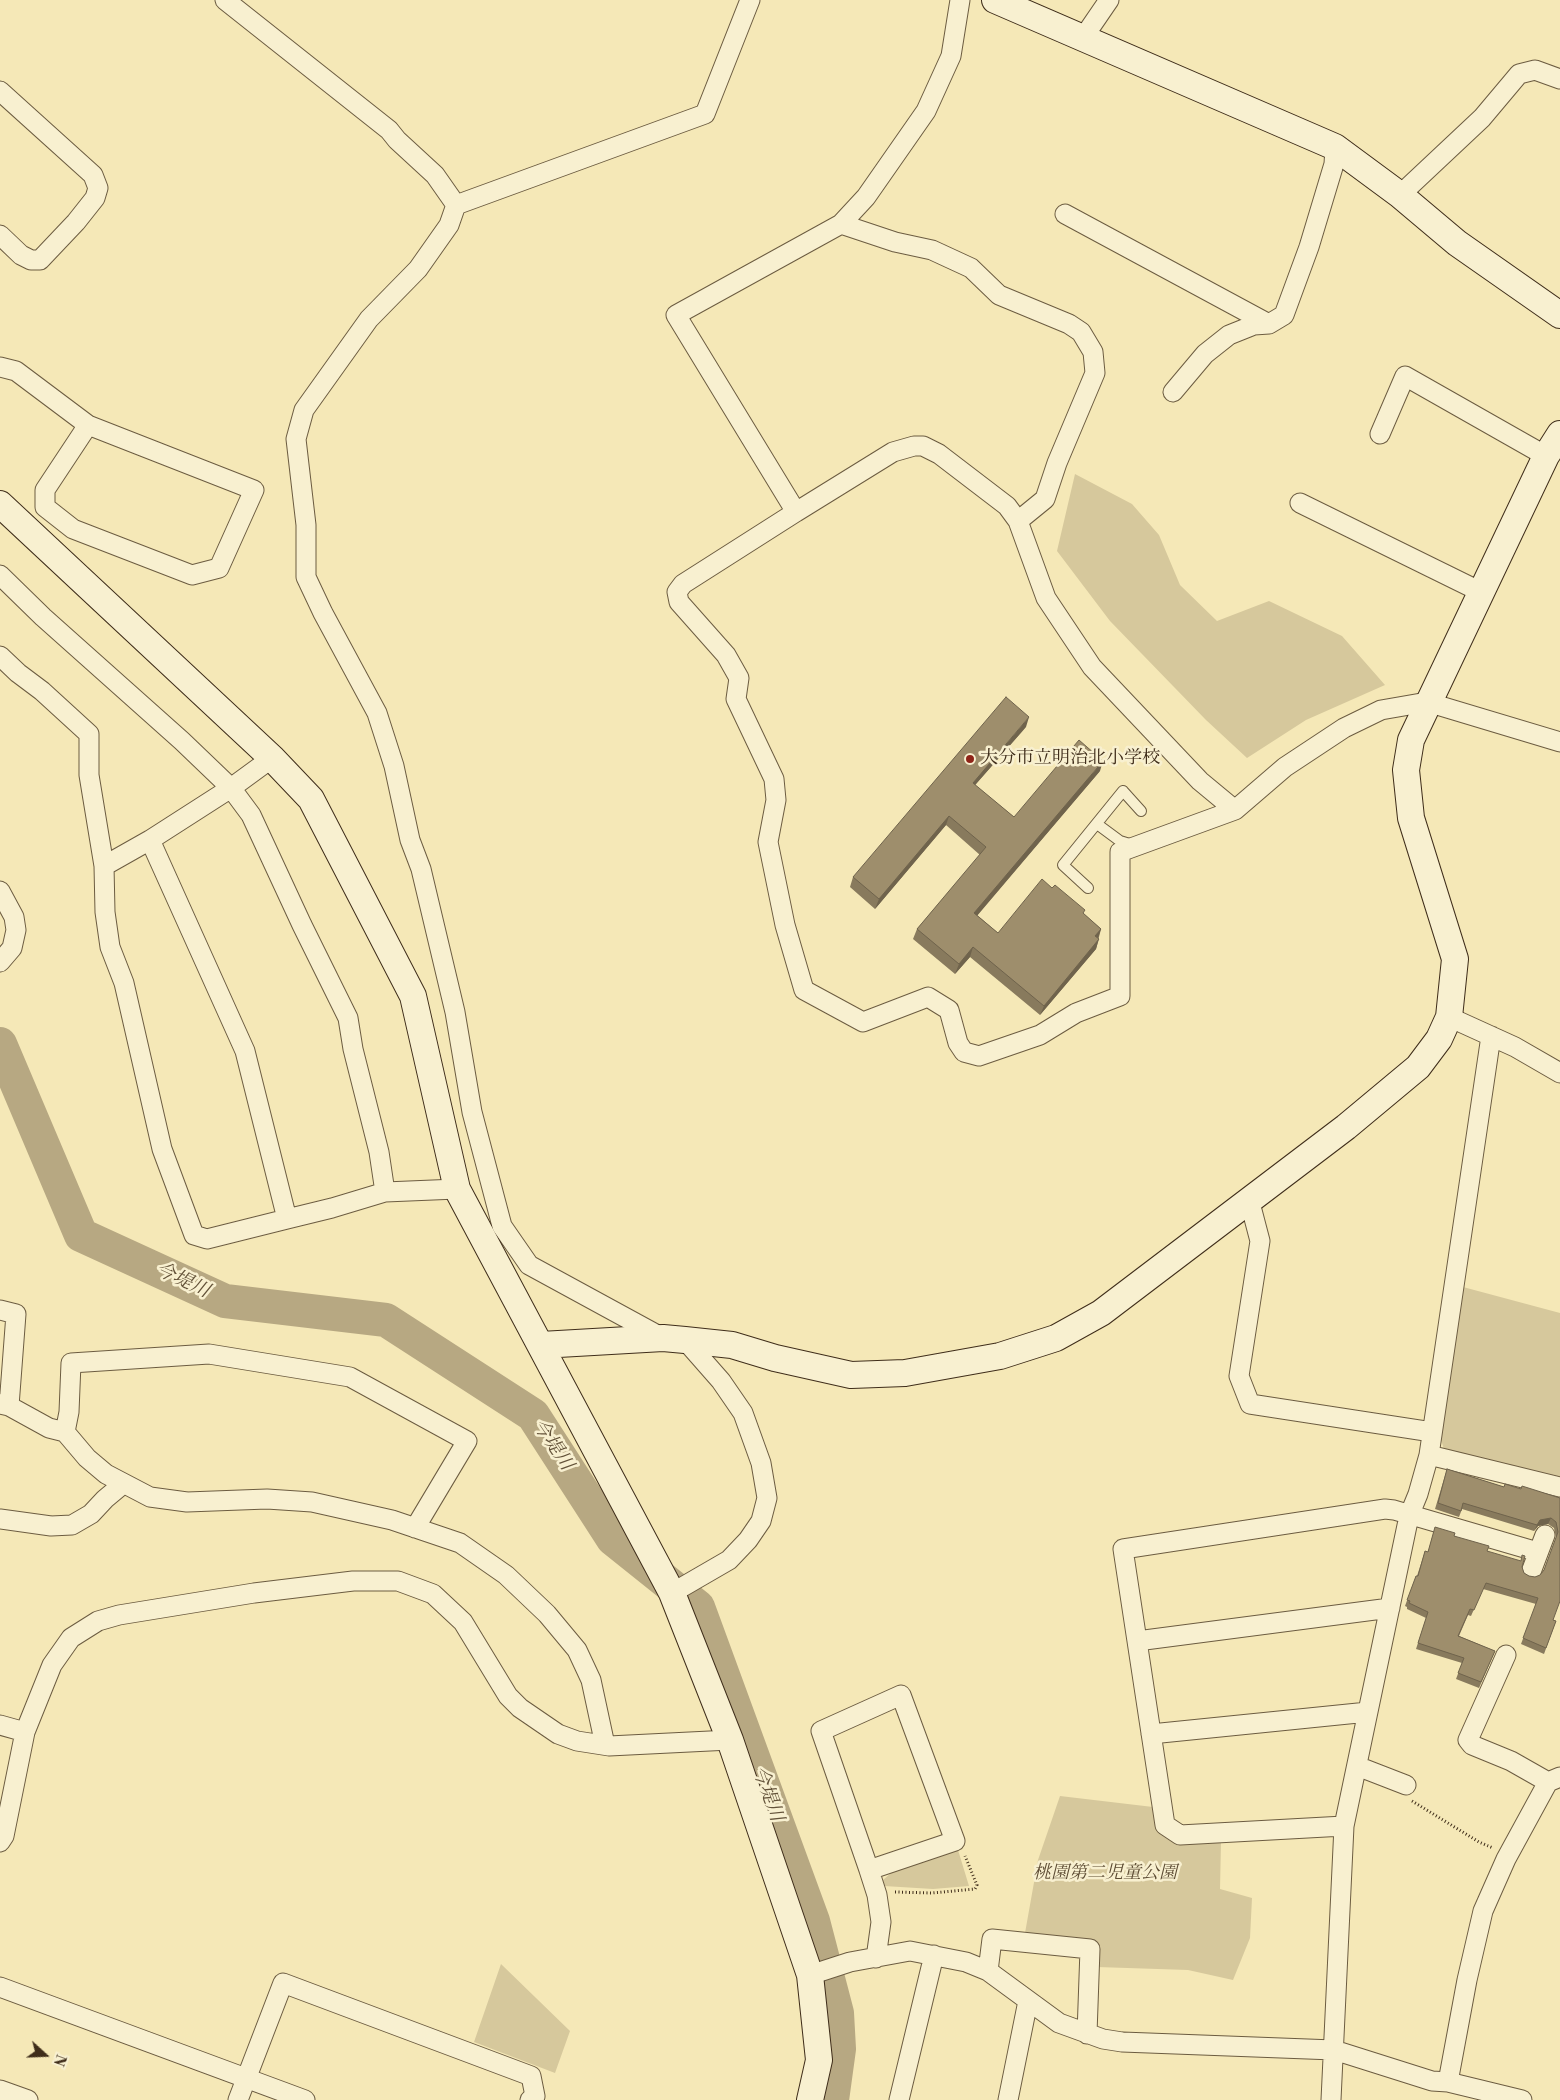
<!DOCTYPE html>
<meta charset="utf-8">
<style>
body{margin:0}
#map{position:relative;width:1560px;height:2100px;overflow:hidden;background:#f5e8b7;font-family:"Libre Bodoni",serif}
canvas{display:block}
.north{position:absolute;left:20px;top:2030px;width:50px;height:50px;-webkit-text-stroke:4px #f8f0d0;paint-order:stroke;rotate:110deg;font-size:14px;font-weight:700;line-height:20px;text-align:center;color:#3f2d1a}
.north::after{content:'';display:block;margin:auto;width:18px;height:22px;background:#3f2d1a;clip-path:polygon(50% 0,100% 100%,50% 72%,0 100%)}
</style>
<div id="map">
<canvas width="1560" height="2100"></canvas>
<div class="north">N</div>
</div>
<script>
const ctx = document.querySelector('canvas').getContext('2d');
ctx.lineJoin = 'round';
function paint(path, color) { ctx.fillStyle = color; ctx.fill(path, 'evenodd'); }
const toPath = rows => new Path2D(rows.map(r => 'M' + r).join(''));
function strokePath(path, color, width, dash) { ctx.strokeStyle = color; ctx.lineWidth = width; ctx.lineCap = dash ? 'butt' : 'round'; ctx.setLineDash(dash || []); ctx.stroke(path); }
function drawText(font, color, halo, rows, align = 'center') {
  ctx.font = font + ' "Libre Bodoni","Noto Serif JP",serif'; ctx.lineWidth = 5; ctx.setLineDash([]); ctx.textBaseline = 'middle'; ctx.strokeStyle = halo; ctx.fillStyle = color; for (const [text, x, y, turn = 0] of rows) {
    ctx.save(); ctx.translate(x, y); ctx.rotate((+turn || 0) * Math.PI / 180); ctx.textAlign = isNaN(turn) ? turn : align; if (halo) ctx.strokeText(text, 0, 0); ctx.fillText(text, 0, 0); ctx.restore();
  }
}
const green = toPath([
 [1075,474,1132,504,1159,535,1180,585,1217,621,1269,601,1342,636,1385,685,1306,720,1247,758,1206,720,1110,621,1057,551],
 [1463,1287,1560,1313,1560,1478,1444,1449,1440,1437],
 [1060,1796,1153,1807,1180,1842,1221,1842,1220,1889,1252,1898,1250,1938,1233,1980,1188,1970,1097,1967,1097,1943,1025,1933,1038,1860],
 [958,1850,969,1886,933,1889,884,1886,883,1880,891,1873],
 [501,1964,570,2031,555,2073,474,2042]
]);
const river = toPath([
 [0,1044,81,1235,225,1301,386,1320,533,1415,613,1539,698,1607,813,1921,837,2013,839,2049,832,2100]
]);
const path = toPath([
 [1412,1801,1479,1842,1493,1848],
 [895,1892,932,1893,975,1889,977,1885,965,1856]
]);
const lane = toPath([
 [1097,824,1120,841,1133,845],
 [1088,888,1063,865,1123,791,1141,811]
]);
const street = toPath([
 [225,0,389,130,397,140,435,175,456,205],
 [960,0,951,56,926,111,866,197,841,224,676,315,796,512,893,452,914,446,923,446,939,454,1007,506,1018,521,1046,598,1092,667,1200,781,1235,810],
 [1083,38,1109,0],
 [0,91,93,175,98,188,95,198,76,222,40,260,31,260,21,255,0,235],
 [1400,195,1482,118,1519,74,1535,70,1560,79],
 [456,205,449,225,418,269,369,319,304,410,296,439,306,525,306,577,323,613,377,713,394,766,410,840,421,869,455,1012,472,1112,502,1226,529,1265,663,1338],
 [456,205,705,114,750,0],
 [1065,214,1269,324],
 [841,224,895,242,932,250,971,268,999,295,1069,324,1081,332,1093,352,1095,373,1057,463,1045,499,1018,521],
 [0,367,16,371,88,425,254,490,219,568,192,575,73,529,45,507,45,490,88,425],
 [1173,392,1205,354,1229,335,1254,325,1269,324,1284,315,1309,247,1334,164,1335,147],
 [1380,434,1405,376,1546,456],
 [1300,503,1481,592],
 [796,512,683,584,677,592,679,602,726,655,739,678,736,699,774,779,776,800,768,842,785,925,804,990,863,1022,928,997,949,1010,958,1043,964,1052,979,1056,1040,1035,1076,1013,1120,996,1120,852,1235,810,1285,767,1344,728,1381,710,1427,702,1560,742],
 [0,575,43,617,182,741,231,788,251,815,302,925,348,1018,353,1049,379,1152,385,1192],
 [0,656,18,673,42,691,89,734,89,775,104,866],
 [272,758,231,788,150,840,245,1051,287,1219,332,1208,385,1192,457,1189],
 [150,840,104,866,105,912,110,947,124,983,162,1149,194,1235,207,1239,287,1219],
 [0,891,14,917,16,930,12,948,0,962],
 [1449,1017,1515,1047,1560,1073],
 [1249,1199,1260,1241,1239,1376,1250,1404,1432,1432],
 [0,1310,16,1314,9,1406],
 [0,1404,9,1406,49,1428,65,1432,87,1458,106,1474,150,1497,187,1502,267,1499,312,1502,392,1520,460,1543,506,1575,547,1614,577,1650,591,1680,605,1745],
 [65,1432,69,1412,71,1363,209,1354,350,1377,467,1441,415,1528],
 [1429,1455,1560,1487],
 [0,1519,51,1526,72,1525,91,1514,105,1499,123,1484],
 [1531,1572,1545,1535],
 [672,1593,729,1560,748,1540,761,1521,767,1498,761,1463,743,1413,721,1381,685,1340],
 [1137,1641,1390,1608],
 [1506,1655,1468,1740,1472,1745,1511,1761,1548,1782],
 [0,1725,25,1732],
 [1151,1734,1368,1712],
 [1357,1766,1406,1785],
 [1344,1826,1180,1835,1165,1825,1123,1549,1385,1509,1394,1510,1538,1552],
 [0,1842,4,1836,25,1732,52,1665,71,1638,98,1621,119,1615,254,1593,353,1581,398,1581,433,1594,463,1622,508,1696,520,1708,558,1734,577,1741,609,1746,730,1740],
 [869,1870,821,1731,901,1695,955,1841,869,1870,877,1895,881,1922,876,1958],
 [988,1971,992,1939,1090,1949,1087,2034],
 [810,1975,850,1962,910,1951,966,1962,988,1971,1059,2023,1103,2039,1122,2042,1334,2050,1432,2081,1448,2082],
 [0,1987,305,2100],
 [0,2090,28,2100],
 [238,2100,283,1983,531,2076,535,2096,530,2100],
 [899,2100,934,1955],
 [1008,2100,1028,2001],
 [1331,2100,1344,1826,1409,1516,1418,1494,1429,1455,1491,1036],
 [1522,2100,1448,2082,1467,1980,1483,1911,1506,1859,1548,1782,1560,1777]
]);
const secondary = toPath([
 [995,0,1335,147,1400,195,1457,243,1560,315],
 [0,504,272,758,311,799,413,996,457,1189,672,1593,730,1740,810,1975,819,2060,810,2100],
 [541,1345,663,1338,685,1340,732,1345,775,1358,851,1375,905,1373,1000,1356,1056,1338,1101,1313,1346,1127,1418,1067,1439,1039,1449,1017,1455,959,1411,818,1406,770,1411,740,1546,456,1560,434]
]);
const wall = toPath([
 [1026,727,975,785,1014,817,1100,771,977,915,998,933,1084,914,1101,929,1096,949,1040,1015,970,957,955,974,913,939,917,929,980,855,946,825,875,909,850,887,853,877],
 [1447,1469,1504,1487,1521,1489,1560,1498,1553,1620,1556,1621,1544,1654,1521,1644,1536,1604,1483,1589,1471,1616,1468,1615,1459,1636,1495,1651,1479,1688,1456,1679,1462,1663,1416,1649,1426,1618,1407,1609,1407,1607,1405,1606,1416,1576,1417,1576,1425,1551,1428,1552,1435,1527,1522,1567,1524,1573,1529,1576,1535,1577,1540,1575,1544,1570,1556,1538,1554,1528,1548,1524,1538,1526,1534,1531,1462,1509,1459,1517,1435,1509]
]);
const shadedWall = toPath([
 [1029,717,1026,727,969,792,973,783],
 [1103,761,1100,771,971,923,974,913],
 [949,816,946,825,875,909,879,899],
 [1101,929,1098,938,1095,936],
 [1099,939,1096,949,1040,1015,1044,1006],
 [973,947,970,957,955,974,959,964],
 [1551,1518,1548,1524,1538,1526,1534,1531,1537,1525,1540,1520]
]);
const building = toPath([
 [1006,697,1029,717,973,783,1014,817,1079,740,1103,761,974,913,998,933,1042,879,1052,888,1055,885,1085,910,1083,913,1101,929,1095,936,1099,939,1044,1006,973,947,959,964,917,929,986,847,949,816,879,899,853,877,1006,697],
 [1447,1469,1504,1487,1505,1484,1521,1489,1522,1486,1560,1498,1560,1601,1553,1620,1556,1621,1546,1648,1523,1638,1538,1598,1486,1583,1474,1610,1470,1609,1458,1636,1495,1651,1481,1682,1458,1673,1464,1658,1418,1643,1428,1612,1409,1603,1410,1601,1407,1600,1416,1576,1418,1576,1425,1551,1428,1552,1435,1527,1455,1533,1454,1536,1489,1546,1487,1551,1521,1561,1522,1555,1525,1556,1522,1567,1524,1573,1529,1576,1535,1577,1540,1575,1544,1570,1558,1532,1556,1522,1551,1518,1540,1520,1537,1525,1463,1503,1461,1511,1438,1503,1447,1469]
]);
const markers = [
 [970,759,5,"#8f2418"]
];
const poiNames = [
 ["大分市立明治北小学校",980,759]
];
const parkNames = [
 ["桃園第二児童公園",1105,1874]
];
const waterNames = [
 ["今堤川",182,1281,25],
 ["今堤川",552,1445,56],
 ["今堤川",767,1794,70]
];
paint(green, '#d6c89c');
strokePath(river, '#b7a882', 34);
strokePath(lane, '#6c5c41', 12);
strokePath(street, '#6c5c41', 21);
strokePath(secondary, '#3f2d1a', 28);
strokePath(path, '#3f2d1a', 3, [1, 2.5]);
strokePath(lane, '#f8f0d0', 10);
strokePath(street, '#f8f0d0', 19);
strokePath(secondary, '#f8f0d0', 26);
paint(wall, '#887a5d');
paint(shadedWall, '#6f634c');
paint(building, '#9e8e6c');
strokePath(building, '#6f634c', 1);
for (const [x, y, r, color] of markers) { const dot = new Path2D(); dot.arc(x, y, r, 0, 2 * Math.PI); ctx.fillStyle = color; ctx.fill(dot); strokePath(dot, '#f8f0d0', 2); }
drawText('18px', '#3f2d1a', '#f8f0d0', poiNames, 'left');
drawText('italic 18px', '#5d4c34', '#f8f0d0', parkNames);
drawText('italic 19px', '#635239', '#f8f0d0', waterNames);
</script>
